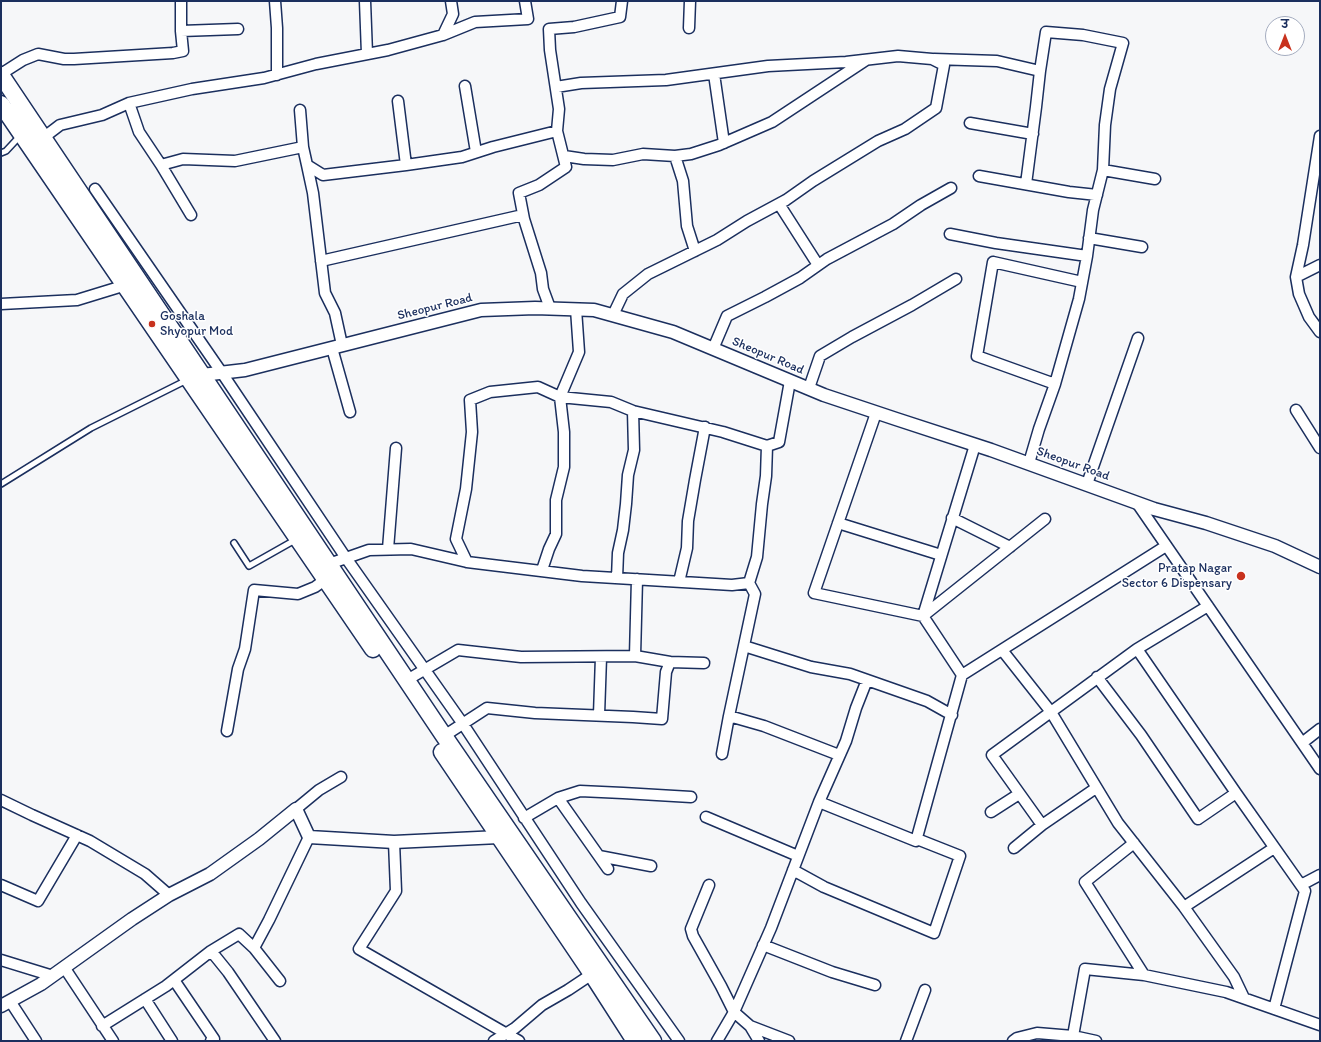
<!DOCTYPE html>
<meta charset="utf-8">
<style>
body{margin:0}
#map{position:relative;width:1321px;height:1042px;overflow:hidden;background:#f6f7f9;font-family:Itim,"Playpen Sans Deva",sans-serif}
canvas{display:block}
.frame{position:absolute;inset:0;border:2px solid #1b2f5e;pointer-events:none}
.north{position:absolute;left:1265px;top:16px;width:40px;height:40px;box-sizing:border-box;background:#fff;border:1px solid #a4acbf;border-radius:50%;rotate:0deg;font-size:11px;font-weight:700;line-height:16px;text-align:center;color:#1b2f5e}
.north::after{content:'';display:block;margin:auto;width:14px;height:18px;background:#c8321e;clip-path:polygon(50% 0,100% 100%,50% 72%,0 100%)}
</style>
<div id="map">
<canvas width="1321" height="1042"></canvas>
<div class="frame"></div>
<div class="north">उ</div>
</div>
<script>
const ctx = document.querySelector('canvas').getContext('2d');
ctx.lineJoin = 'round';
const toPath = rows => new Path2D(rows.map(r => 'M' + r).join(''));
function strokePath(path, color, width, dash) { ctx.strokeStyle = color; ctx.lineWidth = width; ctx.lineCap = dash ? 'butt' : 'round'; ctx.setLineDash(dash || []); ctx.stroke(path); }
function drawText(font, color, halo, rows, align = 'center') {
  ctx.font = font + ' Itim,sans-serif'; ctx.lineWidth = 3; ctx.setLineDash([]); ctx.textBaseline = 'middle'; ctx.strokeStyle = halo; ctx.fillStyle = color; for (const [text, x, y, turn = 0] of rows) {
    ctx.save(); ctx.translate(x, y); ctx.rotate((+turn || 0) * Math.PI / 180); ctx.textAlign = isNaN(turn) ? turn : align; if (halo) ctx.strokeText(text, 0, 0); ctx.fillText(text, 0, 0); ctx.restore();
  }
}
const service = toPath([
 [1,153,6,151,20,136],
 [1,484,91,428,187,380],
 [234,543,249,566,295,540]
]);
const minor = toPath([
 [181,1,181,31],
 [275,1,277,28,277,75],
 [365,1,367,54],
 [689,28,690,1],
 [443,35,453,14,451,1],
 [934,59,997,61,1040,71],
 [1,74,23,60,38,54,64,59,74,59,173,53,183,51,181,31,238,29],
 [714,74,724,143],
 [465,86,476,152],
 [556,87,581,83,666,80,768,66,846,62,898,56,932,59,944,65,936,108,905,129,878,141,813,181,786,200,747,221,717,240,648,274,623,294,613,315],
 [398,101,406,165],
 [129,103,139,132,161,165,183,159,235,161,303,147,307,165,313,193,325,293,335,313,342,345],
 [300,110,303,147],
 [970,123,1033,134],
 [557,131,559,109,550,50,549,29,574,27,620,17,622,1],
 [1320,136,1303,245,1296,277,1299,294,1309,317,1320,332],
 [43,138,60,125,102,115,129,103,192,89,264,78,316,64,388,50,443,35,475,22,528,19,525,1],
 [564,156,584,159,613,160,643,154,675,156,691,154,719,145,772,122,866,60],
 [675,156,683,181,687,226,695,251],
 [161,165,191,215],
 [307,165,323,175,406,165,462,157,493,147,557,131,566,167,539,185,519,193,524,219,541,273,543,289,550,308],
 [1103,170,1155,179],
 [979,176,1069,192,1097,195],
 [1026,184,1036,107,1040,71,1046,32,1083,35,1123,43,1110,89,1105,125,1103,170,1093,210,1087,256,1079,299,1055,384,1039,429,1029,463],
 [95,189,222,373,346,558,463,724,581,903,679,1041],
 [779,204,818,265],
 [950,234,996,243,1087,256],
 [1089,238,1142,247],
 [321,261,523,215],
 [1296,277,1320,265],
 [1,304,77,300,126,285],
 [332,348,350,412],
 [713,349,727,316,765,297,800,278,827,259,893,224,921,205,951,188],
 [1055,384,977,356,993,262,1082,282],
 [809,388,820,356,852,337,912,305,956,279],
 [1296,410,1320,448],
 [876,413,814,593,923,616,975,445],
 [767,446,779,442,790,381],
 [1087,484,1138,338],
 [1137,503,1320,769],
 [952,518,1010,547],
 [838,523,941,555],
 [388,549,396,448],
 [329,564,369,550,411,549,467,562,582,576,732,585,749,583,757,557,762,504,766,476,767,446,723,432,633,411,611,402,560,397,538,387,490,392,470,400,472,432,466,489,456,539,467,562],
 [542,570,549,549,556,534,556,500,564,467,564,432,560,397,579,352,576,309],
 [617,578,618,553,623,530,626,504,628,475,634,450,633,411],
 [679,582,687,548,688,521,695,480,705,427],
 [744,646,811,667,850,674,927,701,952,715],
 [1137,649,1236,793,1305,891,1274,1009],
 [1002,650,1051,712,1118,823,1184,907,1234,977,1244,998],
 [635,656,637,579],
 [962,675,923,616,1045,519],
 [1097,677,1141,735,1198,819,1236,793],
 [407,680,458,650,521,657,635,656,670,662],
 [599,715,601,657],
 [729,716,764,726,839,755],
 [227,731,238,669,245,649,254,590,298,594,315,587,326,579],
 [444,736,487,708,535,713,633,717,662,719,666,672,670,662,704,663],
 [1302,743,1320,729],
 [722,754,729,716,755,594,749,583],
 [1096,788,1042,825,992,755,1137,649,1208,606],
 [558,798,608,869],
 [1,800,32,815,90,841,145,874,169,895],
 [819,802,846,741,856,708,867,680],
 [296,809,319,790,341,777],
 [991,812,1019,794],
 [706,817,798,856],
 [524,818,558,798,580,791,623,793,691,797],
 [394,842,396,891,359,949,519,1041],
 [1134,843,1085,882,1144,975],
 [1014,848,1042,825],
 [599,856,651,866],
 [793,870,824,887,934,933,960,856,917,839],
 [1,885,38,901,77,835],
 [709,885,691,929,693,936,721,986,734,1012,750,1026,789,1041],
 [1301,885,1320,875],
 [1184,907,1274,848],
 [763,945,832,972,875,985],
 [254,948,280,981],
 [211,951,228,972,275,1041],
 [1,960,53,976],
 [64,967,113,1041],
 [174,980,214,1039,211,1041],
 [145,999,172,1041],
 [10,1001,36,1041],
 [102,1026,166,986,211,951,239,934,254,948,269,920,309,837],
 [750,1026,759,1041],
 [1073,1036,1096,1041],
 [494,1041,515,1028,542,1005,568,990,592,974],
 [717,1041,734,1012,771,928,819,802,916,841,962,675,1166,546],
 [906,1041,925,990],
 [1013,1041,1017,1038,1037,1033,1073,1036,1085,969,1144,975,1226,992,1320,1025]
]);
const tertiary = toPath([
 [195,377,202,375,245,370,481,310,535,308,594,310,673,332,824,395,896,419,991,450,1154,509,1206,523,1275,546,1320,567],
 [1,1006,41,984,132,919,169,895,210,874,259,839,296,809,309,837,394,842,499,837]
]);
const trunk = toPath([
 [1,75,444,736,653,1041],
 [1,104,373,649],
 [442,752,592,974,635,1041]
]);
const markers = [
 [152,324,4,"#c8321e"],
 [1241,576,5,"#c8321e"]
];
const streetNames = [
 ["Sheopur Road",435,307,-14],
 ["Sheopur Road",768,356,23],
 ["Sheopur Road",1073,464,20]
];
const poiNames = [
 ["Goshala",160,317],
 ["Shyopur Mod",160,332],
 ["Pratap Nagar",1232,569,"right"],
 ["Sector 6 Dispensary",1232,584,"right"]
];
strokePath(service, '#1b2f5e', 8);
strokePath(minor, '#1b2f5e', 13);
strokePath(tertiary, '#1b2f5e', 15);
strokePath(trunk, '#1b2f5e', 19);
strokePath(service, '#fff', 5);
strokePath(minor, '#fff', 10);
strokePath(tertiary, '#fff', 12);
strokePath(trunk, '#fff', 16);
for (const [x, y, r, color] of markers) { const dot = new Path2D(); dot.arc(x, y, r, 0, 2 * Math.PI); ctx.fillStyle = color; ctx.fill(dot); strokePath(dot, '#fff', 1.5); }
drawText('13px', '#1b2f5e', '#fff', streetNames);
drawText('13px', '#1b2f5e', '#fff', poiNames, 'left');
</script>
